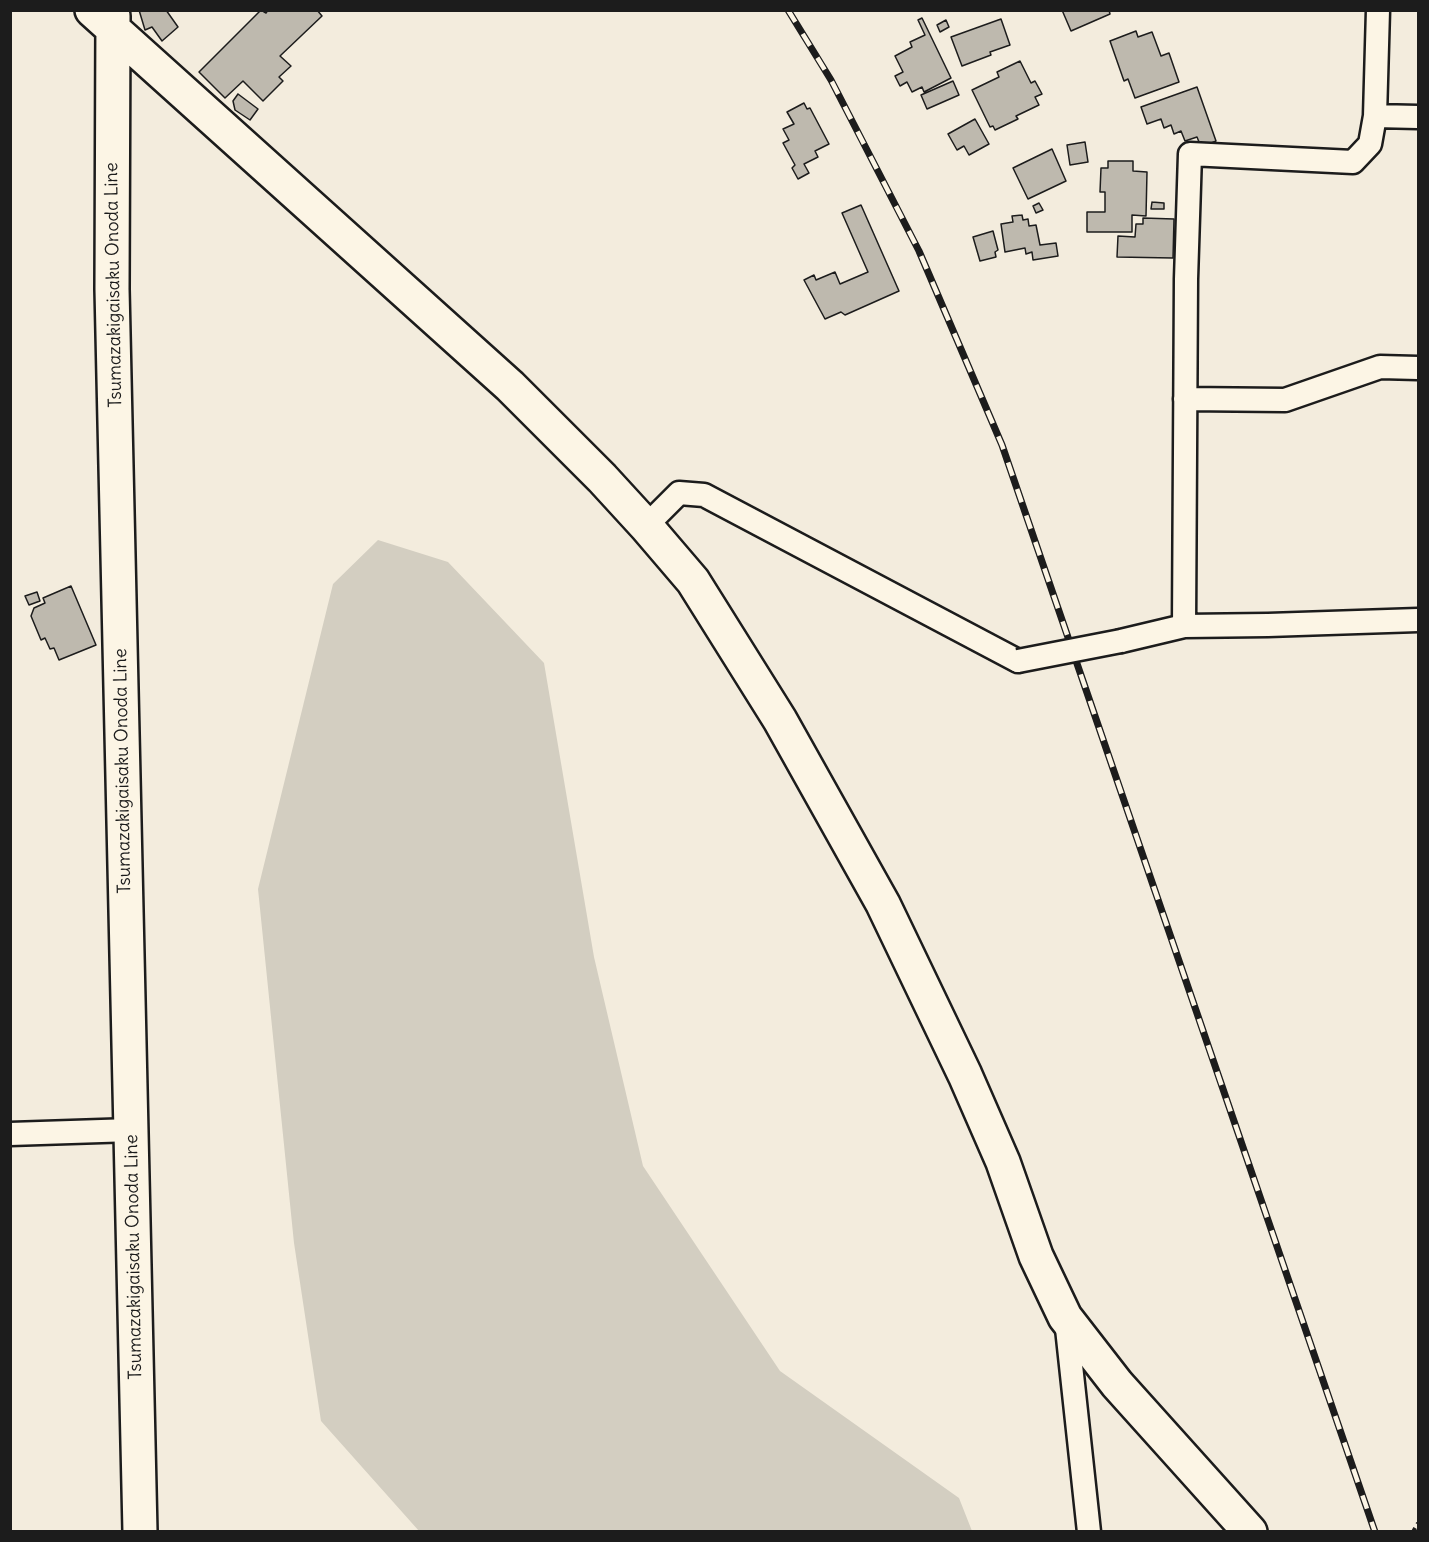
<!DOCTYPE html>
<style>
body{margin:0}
#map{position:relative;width:1429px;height:1542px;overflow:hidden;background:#f3ecdd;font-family:Delius,sans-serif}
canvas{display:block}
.frame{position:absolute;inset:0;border:12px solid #1c1c1c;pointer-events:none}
</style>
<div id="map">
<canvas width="1429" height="1542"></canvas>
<div class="frame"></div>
</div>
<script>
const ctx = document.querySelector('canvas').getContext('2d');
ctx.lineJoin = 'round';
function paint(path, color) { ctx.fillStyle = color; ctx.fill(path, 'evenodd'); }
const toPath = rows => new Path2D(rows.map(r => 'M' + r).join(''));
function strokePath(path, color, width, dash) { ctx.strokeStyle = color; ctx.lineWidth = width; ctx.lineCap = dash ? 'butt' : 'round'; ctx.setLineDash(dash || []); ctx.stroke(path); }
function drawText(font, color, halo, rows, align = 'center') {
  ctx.font = font + ' Delius,sans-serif'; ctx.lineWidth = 5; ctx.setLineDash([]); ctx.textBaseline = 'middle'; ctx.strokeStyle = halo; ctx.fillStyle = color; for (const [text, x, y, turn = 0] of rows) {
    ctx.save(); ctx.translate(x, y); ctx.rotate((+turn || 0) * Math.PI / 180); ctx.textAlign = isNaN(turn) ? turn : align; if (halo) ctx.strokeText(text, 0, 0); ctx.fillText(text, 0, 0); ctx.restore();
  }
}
const green = toPath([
 [378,540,448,562,544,663,594,957,643,1166,780,1371,959,1498,972,1531,419,1531,321,1421,294,1243,258,889,333,584]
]);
const building = toPath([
 [139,10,166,10,178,27,162,41,152,27,145,30,139,10],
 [261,10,266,13,268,10,317,10,322,16,280,56,291,66,279,77,283,81,263,101,243,81,225,98,199,72,261,10],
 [1062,10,1109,10,1110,14,1071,31,1062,10],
 [922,18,951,78,924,92,922,87,912,92,907,82,900,86,895,76,903,72,895,56,912,47,910,42,925,35,918,20,922,18],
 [1001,19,1010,45,990,52,991,55,962,66,951,37,1001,19],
 [946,20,949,27,940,32,937,25,946,20],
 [1136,31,1138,37,1152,32,1161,56,1169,53,1179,82,1135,98,1128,79,1124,81,1110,41,1136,31],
 [1020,61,1031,83,1035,81,1042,94,1035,97,1039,105,1016,116,1018,119,995,130,993,126,990,127,972,90,999,77,997,72,1020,61],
 [953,81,959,95,927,109,921,95,953,81],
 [1197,87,1216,141,1201,147,1197,137,1185,141,1181,131,1174,134,1171,125,1164,128,1161,119,1147,124,1141,107,1197,87],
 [238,94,258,109,250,120,235,110,233,101,238,94],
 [804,103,807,109,810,108,829,144,815,151,818,157,804,164,809,173,798,179,792,168,795,165,783,143,789,140,783,129,794,124,787,112,804,103],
 [975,119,989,144,969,155,964,146,957,150,948,134,975,119],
 [1085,142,1088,162,1070,165,1067,145,1085,142],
 [1052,149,1066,181,1028,199,1013,168,1052,149],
 [1108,161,1133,161,1133,171,1147,172,1146,216,1132,215,1132,232,1087,232,1087,212,1105,212,1105,192,1100,192,1101,168,1108,168,1108,161],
 [1152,202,1164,203,1164,209,1151,209,1152,202],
 [1039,203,1043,210,1036,213,1033,206,1039,203],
 [861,205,899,291,845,315,841,312,825,319,804,280,814,275,816,280,835,272,840,284,868,272,842,213,861,205],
 [1022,215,1023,220,1028,219,1029,226,1036,225,1040,245,1056,243,1058,256,1033,260,1032,252,1026,254,1025,248,1005,252,1001,224,1013,222,1012,216,1022,215],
 [1143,218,1174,219,1173,258,1117,257,1118,236,1135,237,1136,224,1143,224,1143,218],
 [993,231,998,250,995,252,996,257,980,261,973,237,993,231],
 [71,586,96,645,59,660,54,648,50,649,45,638,41,640,31,616,34,608,45,603,43,598,71,586],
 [37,592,40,601,29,605,25,596,37,592]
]);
const path = toPath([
 [1413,1532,1418,1523]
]);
const street = toPath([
 [1375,116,1418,117],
 [1185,399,1285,400,1380,367,1418,368],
 [646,526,679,493,704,495,1018,661],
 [1184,626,1186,279,1190,154,1353,162,1370,144,1375,116,1378,10],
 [1121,641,1184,626,1268,625,1418,620],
 [10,1134,132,1130],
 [1066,1319,1089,1532]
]);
const secondary = toPath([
 [92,10,510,386,602,478,646,526,693,581,780,720,883,904,965,1075,1003,1162,1036,1256,1065,1317,1117,1384,1250,1532],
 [113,16,112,289,140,1532]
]);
const rail = toPath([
 [788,10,831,80,919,251,1002,445,1375,1532]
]);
const streetBridge = toPath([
 [1018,661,1121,641]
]);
const streetNames = [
 ["Tsumazakigaisaku Onoda Line",114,285,-91],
 ["Tsumazakigaisaku Onoda Line",123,771,-91],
 ["Tsumazakigaisaku Onoda Line",134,1257,-91]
];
paint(green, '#d3cec1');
paint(building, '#beb9ae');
strokePath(building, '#1c1c1c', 1.5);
strokePath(street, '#1c1c1c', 27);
strokePath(secondary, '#1c1c1c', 38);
strokePath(path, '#1c1c1c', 4, [4.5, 4.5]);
strokePath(street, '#fcf5e5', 22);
strokePath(secondary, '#fcf5e5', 33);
strokePath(rail, '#1c1c1c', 7);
strokePath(rail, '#fcf5e5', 4.5, [14]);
strokePath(streetBridge, '#1c1c1c', 27, []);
strokePath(streetBridge, '#fcf5e5', 22);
drawText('18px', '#1c1c1c', '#fcf5e5', streetNames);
</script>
